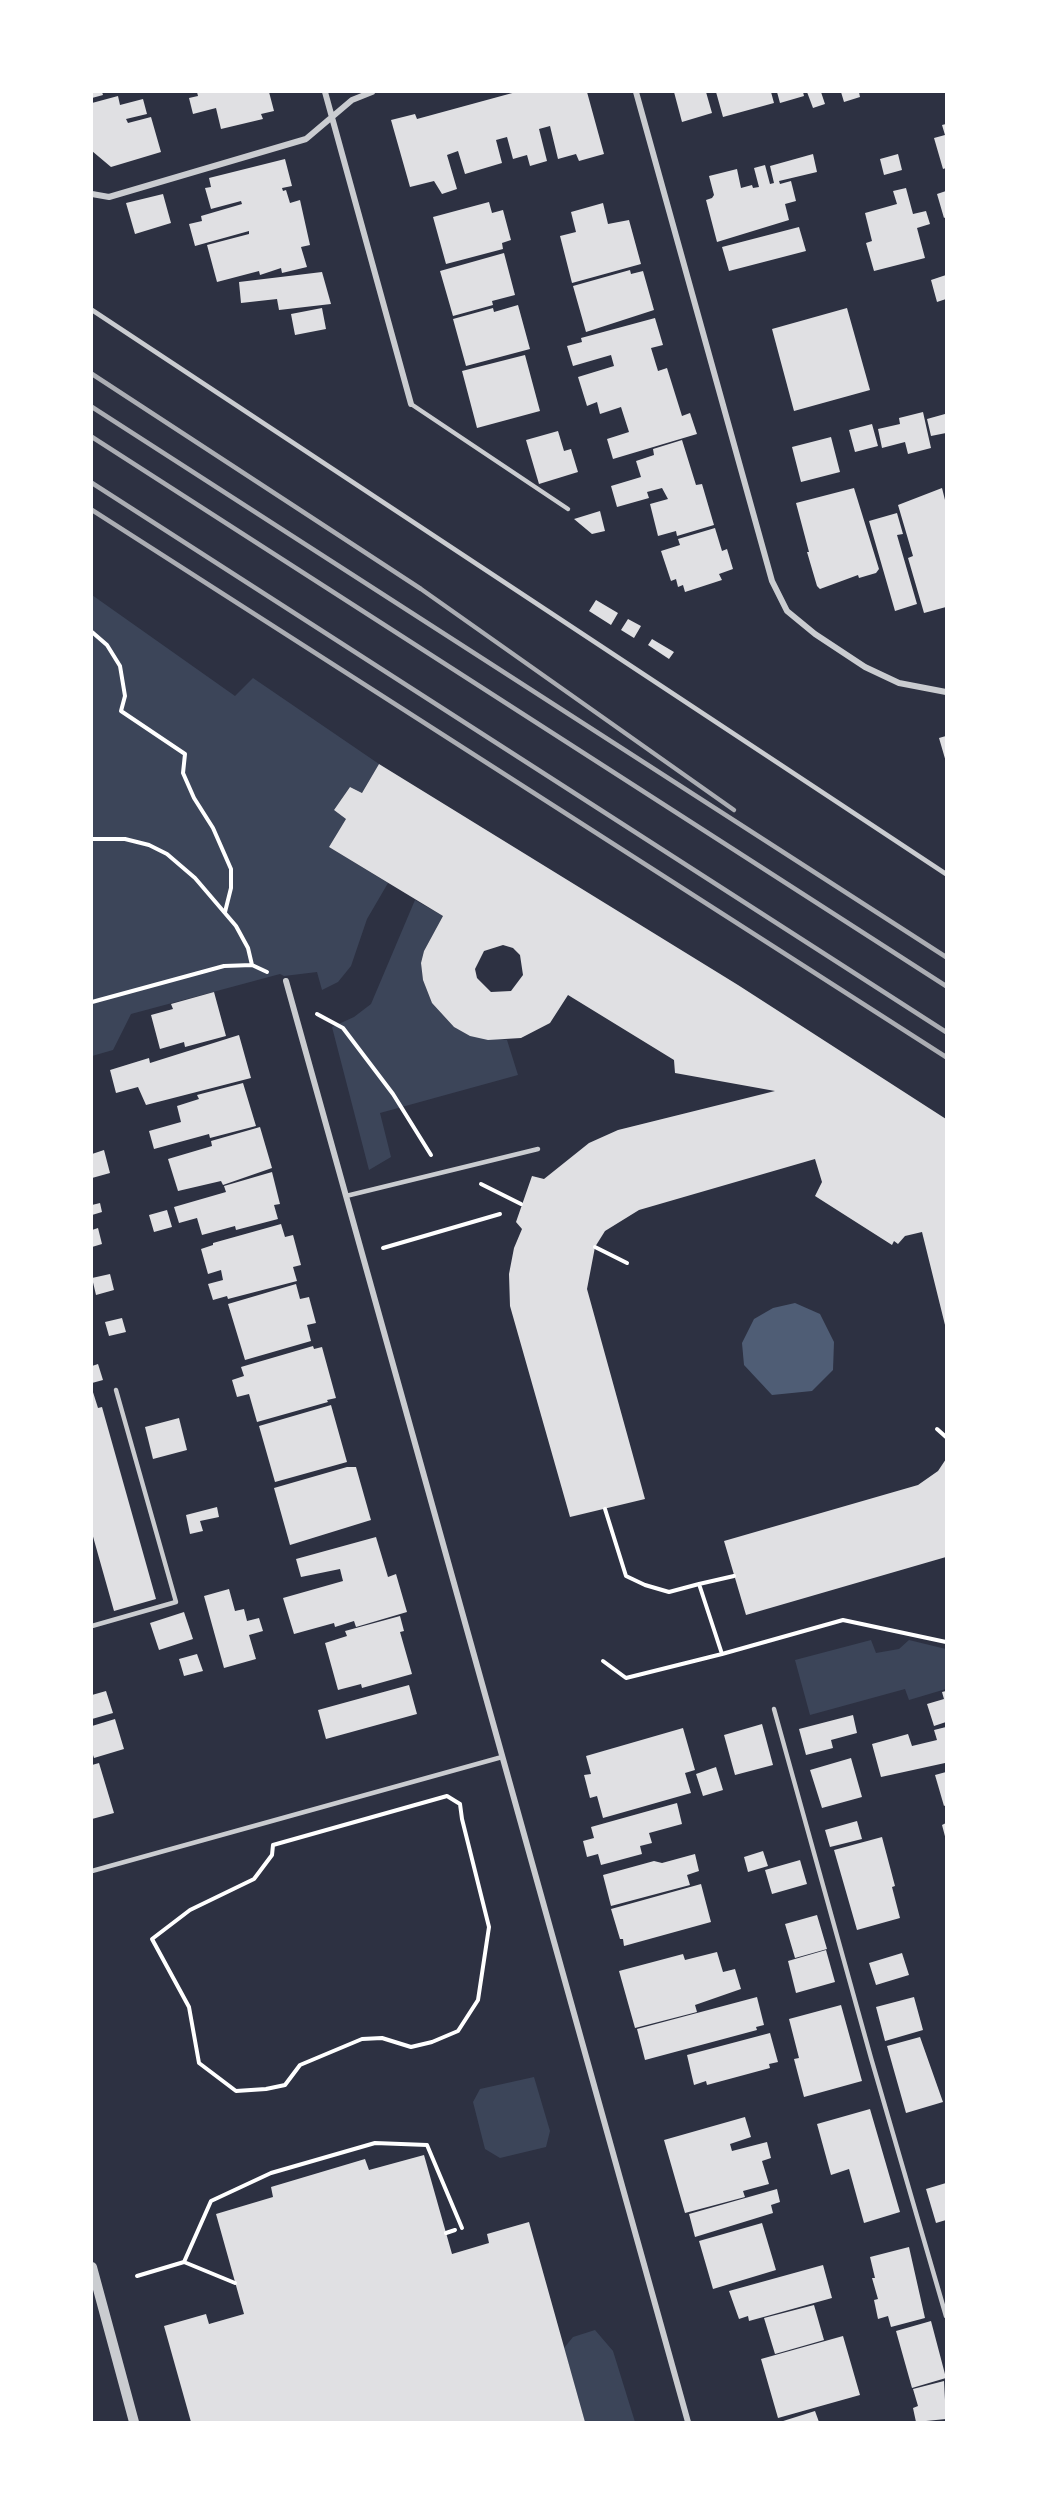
<!DOCTYPE html>
<style>
body{margin:0}
#map{position:relative;width:1038px;height:2514px;overflow:hidden;background:#2d3142;font-family:"PT Serif",serif}
canvas{display:block}
.frame{position:absolute;inset:0;border:93px solid #fff;pointer-events:none}
</style>
<div id="map">
<canvas width="1038" height="2514"></canvas>
<div class="frame"></div>
</div>
<script>
const ctx = document.querySelector('canvas').getContext('2d');
ctx.lineJoin = 'round';
function paint(path, color) { ctx.fillStyle = color; ctx.fill(path, 'evenodd'); }
const toPath = rows => new Path2D(rows.map(r => 'M' + r).join(''));
function strokePath(path, color, width, dash) { ctx.strokeStyle = color; ctx.lineWidth = width; ctx.lineCap = dash ? 'butt' : 'round'; ctx.setLineDash(dash || []); ctx.stroke(path); }
const green = toPath([
 [92,595,235,696,253,678,379,764,362,793,350,787,334,810,346,819,329,847,388,883,367,919,351,966,338,982,322,990,317,972,284,976,280,974,131,1014,113,1050,92,1056],
 [415,900,443,916,424,951,421,963,423,980,432,1003,454,1027,470,1036,507,1040,518,1075,380,1113,391,1157,369,1170,332,1027,354,1017,371,1004],
 [871,1640,876,1653,899,1649,909,1640,946,1649,946,1689,909,1700,905,1689,810,1715,795,1660],
 [534,2077,550,2131,546,2147,500,2158,485,2149,473,2102,480,2089],
 [595,2330,613,2351,635,2422,585,2422,564,2348,573,2337]
]);
const water = toPath([
 [795,1303,820,1314,834,1342,833,1370,812,1391,772,1395,744,1365,742,1343,754,1319,773,1308]
]);
const building = toPath([
 [92,92,102,92,103,95,92,98],
 [197,92,269,92,274,111,261,114,263,119,221,129,216,108,193,114,189,98,198,96],
 [516,92,587,92,604,154,579,161,576,154,558,159,550,126,539,129,547,161,530,166,527,155,513,159,507,137,496,140,502,163,465,174,458,151,447,155,457,189,442,194,434,181,410,187,391,120,415,114,417,119],
 [674,92,706,92,712,113,682,122],
 [716,92,771,92,774,103,723,117],
 [777,92,803,92,804,96,780,103],
 [807,92,821,92,825,104,813,108],
 [841,92,859,92,860,97,844,102],
 [118,96,120,105,143,99,147,114,126,119,128,123,151,117,161,152,111,167,92,151,92,103],
 [946,124,946,168,943,169,934,138,945,135,942,125],
 [813,154,817,172,779,181,780,184,791,181,796,201,785,204,789,220,717,242,706,200,712,198,714,195,709,176,737,169,741,188,752,185,753,188,759,187,754,168,765,165,770,184,774,183,770,166],
 [898,154,902,170,884,175,880,159],
 [285,159,292,186,282,188,283,191,286,190,290,203,300,200,310,245,301,247,307,267,282,273,281,268,260,275,259,271,217,282,207,245,249,234,249,231,195,246,189,224,202,221,201,216,242,204,241,201,211,209,205,188,211,187,209,178],
 [906,188,913,214,926,211,930,224,917,228,925,258,874,271,866,243,872,241,865,213,897,204,893,191],
 [946,191,946,217,944,218,937,194],
 [163,194,171,223,135,234,126,203],
 [489,202,492,213,503,210,511,240,502,243,503,249,446,264,433,217],
 [603,203,608,224,629,220,641,264,572,283,560,236,576,232,571,212],
 [799,227,806,251,729,271,722,247],
 [504,253,515,295,492,301,493,305,453,316,440,271],
 [630,270,631,274,643,271,654,310,586,332,573,286],
 [322,272,331,304,279,310,277,299,241,303,239,282],
 [946,275,946,299,937,302,931,280],
 [518,305,530,349,466,366,453,319,493,308,494,312],
 [322,308,326,329,295,335,291,314],
 [847,308,870,390,794,411,772,329],
 [655,318,663,345,651,348,658,371,667,368,682,416,690,413,697,434,613,459,607,439,629,432,621,407,600,414,597,402,587,406,578,377,614,366,611,355,573,366,567,346,582,342,581,338],
 [525,355,540,411,477,428,462,371],
 [923,412,931,448,908,454,905,442,882,448,878,429,900,424,899,418],
 [945,414,946,433,931,436,927,419],
 [872,424,878,446,855,452,849,430],
 [558,431,564,451,571,449,578,472,539,484,526,440],
 [831,437,840,472,801,482,792,447],
 [682,440,696,485,702,484,714,525,677,536,676,531,658,536,650,504,668,499,662,488,647,492,649,498,617,507,611,486,641,477,636,461,654,455,653,449],
 [854,488,879,569,876,573,859,578,858,575,820,589,817,586,807,552,809,552,796,503],
 [942,488,946,504,946,607,924,613,908,558,913,556,898,505],
 [600,511,605,531,592,534,574,519],
 [897,513,903,534,897,535,917,604,895,611,869,521],
 [715,528,722,551,727,549,733,569,719,574,722,580,685,592,683,585,678,587,676,579,671,581,661,551,680,545,678,539],
 [596,600,618,613,611,625,589,611],
 [628,619,641,626,634,638,621,630],
 [652,639,674,652,669,659,648,645],
 [946,736,946,762,939,738],
 [379,764,738,985,946,1119,946,1329,922,1232,905,1236,898,1244,894,1241,892,1245,815,1196,822,1182,815,1159,639,1210,605,1231,595,1247,587,1289,645,1499,570,1517,510,1306,509,1274,514,1248,522,1229,516,1222,532,1176,544,1179,589,1143,618,1130,775,1091,675,1073,674,1060,568,995,550,1023,521,1038,488,1040,470,1036,454,1027,432,1003,423,980,421,963,424,951,443,916,329,847,346,819,334,810,350,787,362,793],
 [503,945,513,948,520,955,523,975,511,991,491,992,477,978,475,969,484,951],
 [214,992,226,1036,185,1047,184,1042,160,1049,151,1015,173,1009,171,1004],
 [239,1035,251,1078,146,1105,138,1087,116,1093,110,1070,149,1058,150,1063],
 [243,1083,256,1126,210,1138,209,1134,154,1149,149,1131,181,1122,177,1106,199,1099,197,1095],
 [260,1127,272,1168,223,1185,221,1181,178,1191,168,1159,212,1146,211,1141],
 [104,1150,110,1173,92,1178,92,1154],
 [272,1172,280,1204,274,1205,278,1219,236,1230,235,1226,202,1235,197,1218,179,1223,174,1207,226,1192,224,1186],
 [100,1203,102,1212,92,1215,92,1205],
 [167,1210,172,1227,154,1232,149,1215],
 [281,1224,285,1237,293,1235,301,1265,293,1267,297,1281,228,1299,227,1296,213,1300,208,1284,223,1280,221,1270,208,1274,201,1249,213,1245,213,1243],
 [98,1228,102,1244,92,1247,92,1230],
 [110,1274,114,1290,96,1295,92,1278],
 [296,1284,300,1299,309,1297,316,1323,307,1325,311,1341,245,1360,228,1304],
 [122,1318,126,1332,109,1336,105,1322],
 [313,1346,314,1349,322,1347,336,1398,327,1400,328,1402,257,1422,249,1394,237,1397,232,1380,244,1376,241,1367],
 [98,1364,103,1380,92,1383,92,1366],
 [92,1389,98,1408,102,1407,156,1599,114,1611,92,1533],
 [331,1405,347,1462,275,1482,259,1426],
 [179,1418,187,1450,153,1459,145,1427],
 [946,1459,946,1557,746,1615,724,1541,918,1485,938,1471],
 [347,1467,356,1467,371,1520,290,1545,274,1488],
 [217,1507,219,1517,200,1521,203,1531,190,1534,186,1515],
 [376,1537,388,1577,396,1574,407,1612,356,1627,354,1621,335,1627,334,1623,294,1634,283,1598,343,1581,340,1569,301,1577,296,1559],
 [229,1589,235,1611,244,1609,247,1621,259,1618,263,1631,249,1635,256,1659,224,1668,204,1596],
 [184,1612,193,1639,159,1650,150,1623],
 [400,1616,404,1631,400,1632,412,1674,362,1688,361,1684,338,1690,325,1643,347,1636,345,1631],
 [197,1654,203,1671,184,1676,179,1659],
 [409,1685,417,1714,326,1739,318,1710],
 [106,1691,113,1713,92,1719,92,1695],
 [946,1691,946,1722,934,1726,927,1704,944,1699,942,1692],
 [853,1715,857,1733,831,1740,833,1748,806,1755,799,1729],
 [115,1719,124,1749,94,1758,92,1752,92,1726],
 [762,1724,773,1765,735,1775,724,1735],
 [946,1727,946,1768,945,1763,881,1777,872,1744,908,1734,912,1746,937,1740,934,1730],
 [683,1728,695,1770,685,1773,691,1793,603,1818,597,1796,590,1798,584,1775,591,1774,586,1756],
 [851,1758,862,1797,822,1808,810,1770],
 [99,1763,114,1813,92,1819,92,1765],
 [716,1767,723,1790,703,1796,696,1774],
 [946,1772,946,1805,944,1806,935,1775],
 [677,1803,682,1824,649,1833,652,1843,640,1846,642,1854,601,1865,598,1854,587,1857,583,1841,594,1838,591,1827],
 [857,1821,862,1839,830,1847,825,1830],
 [946,1823,946,1840,942,1825],
 [882,1837,895,1886,892,1887,900,1918,857,1930,834,1850],
 [763,1851,768,1866,748,1872,744,1857],
 [695,1854,699,1871,687,1875,690,1885,611,1906,603,1875,654,1861,662,1863],
 [800,1860,807,1884,772,1894,765,1870],
 [701,1884,711,1922,624,1946,623,1939,620,1939,611,1909],
 [817,1915,827,1949,795,1958,785,1924],
 [826,1950,835,1982,796,1993,788,1961],
 [717,1952,723,1972,735,1969,741,1989,695,2005,697,2012,635,2028,619,1971,683,1954,685,1960],
 [902,1953,909,1975,876,1985,869,1963],
 [757,1997,764,2025,756,2027,757,2030,645,2060,637,2029],
 [914,1997,923,2030,885,2041,876,2007],
 [841,2005,862,2081,804,2097,794,2059,799,2058,789,2019],
 [770,2033,778,2062,769,2064,770,2068,707,2085,706,2081,694,2085,687,2055],
 [920,2037,943,2102,906,2113,887,2046],
 [870,2109,900,2212,864,2223,849,2169,831,2175,817,2124],
 [745,2117,751,2137,730,2144,732,2151,767,2142,771,2158,762,2161,769,2184,743,2191,745,2197,685,2213,664,2140],
 [424,2155,452,2254,489,2243,487,2234,529,2222,585,2422,191,2422,164,2326,206,2314,209,2324,244,2314,216,2214,273,2197,271,2187,365,2159,369,2170],
 [946,2183,946,2220,936,2223,926,2189],
 [777,2189,780,2202,771,2205,773,2213,695,2237,689,2214],
 [762,2223,776,2270,713,2289,699,2241],
 [909,2247,925,2318,891,2327,888,2316,878,2319,874,2300,878,2299,872,2278,875,2278,870,2257],
 [823,2265,832,2298,749,2321,748,2316,739,2319,729,2291],
 [814,2305,824,2340,775,2354,764,2318],
 [931,2321,946,2378,912,2388,896,2331],
 [843,2336,860,2395,778,2418,761,2359],
 [944,2381,946,2419,916,2422,913,2408,918,2406,913,2389],
 [815,2411,819,2422,780,2422]
]);
const path = toPath([
 [92,632,107,645,120,666,125,696,121,711,185,754,183,773,194,798,213,828,231,869,231,888,225,912],
 [92,839,125,839,149,845,167,854,195,878,236,926,248,948,252,965],
 [92,1002,224,966,252,965,267,972],
 [317,1014,343,1028,393,1094,431,1155],
 [481,1184,521,1204],
 [595,1247,627,1263],
 [383,1248,500,1214],
 [937,1429,946,1437],
 [605,1509,626,1576,645,1585,669,1592,699,1584,722,1654,843,1620,946,1642],
 [699,1584,734,1576],
 [603,1661,626,1678,722,1654],
 [447,1796,460,1804,462,1819,489,1927,478,2000,458,2031,432,2042,411,2047,382,2038,362,2039,300,2065,285,2085,266,2089,236,2091,199,2063,189,2007,152,1939,190,1910,254,1879,272,1855,273,1845,447,1796],
 [446,2233,455,2230],
 [184,2262,211,2201,271,2173,375,2143,427,2145,462,2228],
 [137,2276,184,2262,235,2283]
]);
const service = toPath([
 [92,310,946,874],
 [411,404,568,509],
 [346,1196,538,1149],
 [92,1626,176,1602,116,1390],
 [774,1709,871,2058,946,2316],
 [92,1871,502,1757]
]);
const minor = toPath([
 [325,92,411,404],
 [636,92,772,581,787,611,815,634,865,667,899,683,946,692],
 [92,194,109,197,306,139,352,100,372,92],
 [286,981,688,2422]
]);
const tertiary = toPath([
 [92,2267,134,2422]
]);
const rail = toPath([
 [92,374,421,589,734,810],
 [92,407,946,957],
 [92,437,946,986],
 [92,483,946,1032],
 [92,510,946,1057]
]);
paint(green, '#3c4559');
paint(water, '#4f5d75');
paint(building, '#e0e0e3');
strokePath(path, '#fff', 4);
strokePath(service, '#caccd0', 4.5);
strokePath(minor, '#caccd0', 6);
strokePath(tertiary, '#caccd0', 10);
strokePath(rail, '#abadb3', 4.5);
</script>
